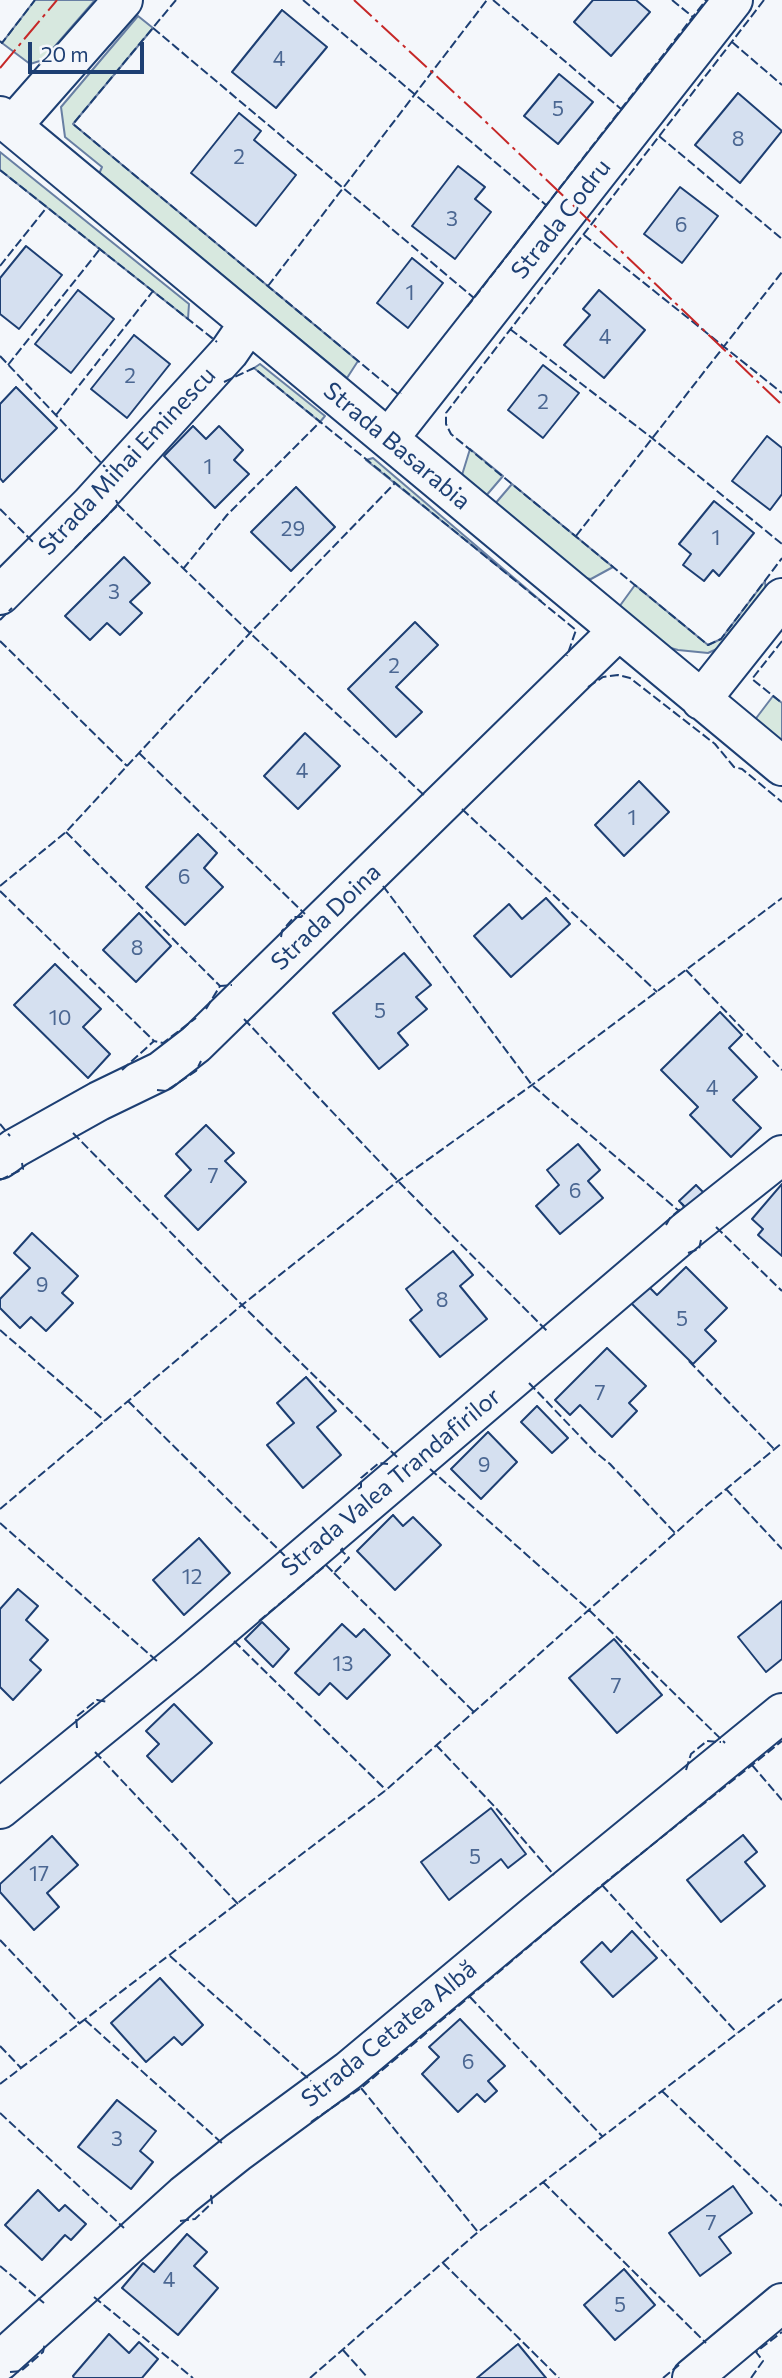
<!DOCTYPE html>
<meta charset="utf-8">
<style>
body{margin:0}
#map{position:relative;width:782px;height:2378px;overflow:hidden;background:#f4f7fb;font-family:Commissioner,sans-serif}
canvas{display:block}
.scale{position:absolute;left:28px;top:42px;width:116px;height:32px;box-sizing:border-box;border:4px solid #1d3f73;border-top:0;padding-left:9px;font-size:21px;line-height:24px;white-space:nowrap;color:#1d3f73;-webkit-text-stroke:5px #f4f7fb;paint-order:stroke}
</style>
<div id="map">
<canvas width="782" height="2378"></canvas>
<div class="scale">20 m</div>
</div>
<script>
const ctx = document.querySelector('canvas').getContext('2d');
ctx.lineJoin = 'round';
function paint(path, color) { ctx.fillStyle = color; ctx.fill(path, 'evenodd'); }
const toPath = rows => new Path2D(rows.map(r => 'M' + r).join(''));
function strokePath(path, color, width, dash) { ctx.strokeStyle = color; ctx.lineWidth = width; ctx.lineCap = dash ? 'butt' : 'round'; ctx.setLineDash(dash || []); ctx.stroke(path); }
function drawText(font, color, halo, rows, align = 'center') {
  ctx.font = font + ' Commissioner,sans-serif'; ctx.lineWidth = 5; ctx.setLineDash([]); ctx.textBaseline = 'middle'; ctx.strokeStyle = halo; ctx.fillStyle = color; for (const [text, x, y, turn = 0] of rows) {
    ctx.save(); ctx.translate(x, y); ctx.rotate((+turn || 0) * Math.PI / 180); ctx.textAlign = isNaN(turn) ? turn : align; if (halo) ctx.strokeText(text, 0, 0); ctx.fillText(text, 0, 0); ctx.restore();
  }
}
const green = toPath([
 [35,0,95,0,43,60,30,64,2,43,35,0],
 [138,16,153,28,73,124,358,361,347,378,99,174,102,167,65,137,61,107,138,16],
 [0,152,189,304,188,319,0,170,0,152],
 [260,364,325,416,320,422,254,368,260,364],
 [470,449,503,476,485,497,462,475,470,449],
 [373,458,541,601,366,460,373,458],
 [512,484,613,567,591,579,578,577,494,505,512,484],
 [765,581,766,593,719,648,708,653,678,650,642,640,619,607,635,585,708,645,721,639,765,581],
 [773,696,782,703,782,743,754,721,773,696]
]);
const building = toPath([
 [593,0,636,0,650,12,611,56,574,22,593,0],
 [282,10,327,47,276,108,232,72,282,10],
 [559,74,593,102,558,144,524,116,559,74],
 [738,93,782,131,740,183,695,145,738,93],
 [239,113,261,131,254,140,296,175,256,226,191,173,239,113],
 [458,166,485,187,475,199,491,212,455,259,412,226,458,166],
 [680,187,718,216,682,263,644,234,680,187],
 [26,246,62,275,19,329,0,314,0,278,26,246],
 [412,258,443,283,408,328,377,303,412,258],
 [78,290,114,319,71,373,35,344,78,290],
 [599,290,645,330,604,378,564,345,590,315,583,309,599,290],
 [134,335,170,364,127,418,91,389,134,335],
 [543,365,579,393,543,438,508,410,543,365],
 [16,387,57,428,3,482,0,478,0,404,16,387],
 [193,426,206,439,219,426,243,450,234,460,249,474,215,508,164,456,193,426],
 [767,436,782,448,782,494,770,510,732,481,767,436],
 [296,487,335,527,291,571,251,532,296,487],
 [714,501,754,533,719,576,713,570,704,581,683,565,691,554,679,544,714,501],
 [124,557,150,583,130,602,142,613,120,635,107,623,90,640,65,616,124,557],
 [415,622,438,645,396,687,422,712,396,737,348,689,415,622],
 [305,733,340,766,298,809,264,776,305,733],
 [639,781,669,812,624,856,595,825,639,781],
 [198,834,217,853,204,868,223,887,185,925,146,887,198,834],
 [546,898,570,924,511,977,474,936,509,904,522,919,546,898],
 [139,913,171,946,136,982,103,950,139,913],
 [404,953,431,985,416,997,427,1009,398,1033,408,1045,379,1069,333,1013,404,953],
 [55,964,101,1009,83,1027,110,1054,88,1078,14,1005,55,964],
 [720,1012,742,1035,729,1048,757,1077,733,1100,761,1128,731,1157,690,1115,698,1107,661,1070,720,1012],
 [206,1125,234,1153,225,1161,246,1182,198,1230,165,1196,191,1170,176,1154,206,1125],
 [578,1144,600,1170,588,1181,603,1198,560,1234,536,1206,559,1185,547,1170,578,1144],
 [782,1184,782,1256,758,1235,763,1229,752,1219,782,1184],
 [696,1185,707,1196,690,1212,679,1201,696,1185],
 [32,1233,78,1276,62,1293,73,1303,46,1331,31,1317,20,1328,0,1308,0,1299,30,1268,14,1253,32,1233],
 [453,1251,473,1275,460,1286,487,1319,440,1357,410,1320,422,1310,406,1289,453,1251],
 [686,1267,727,1308,705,1330,716,1341,693,1364,629,1301,646,1284,657,1295,686,1267],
 [607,1348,646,1386,629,1403,637,1411,612,1437,580,1405,570,1415,555,1400,607,1348],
 [306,1377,336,1411,317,1427,341,1455,303,1488,267,1445,294,1423,277,1403,306,1377],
 [537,1406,568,1438,552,1453,521,1422,537,1406],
 [488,1432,517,1462,481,1499,451,1469,488,1432],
 [393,1515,403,1526,413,1517,441,1545,395,1590,357,1551,393,1515],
 [199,1538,230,1573,184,1615,153,1580,199,1538],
 [18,1589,38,1606,26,1620,48,1640,30,1660,41,1670,13,1700,0,1687,0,1609,18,1589],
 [782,1601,782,1659,766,1672,738,1637,782,1601],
 [262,1622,289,1649,273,1667,245,1639,262,1622],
 [342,1624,356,1637,364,1629,390,1655,347,1699,330,1683,319,1695,295,1673,342,1624],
 [614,1639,662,1695,617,1733,569,1678,614,1639],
 [174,1704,212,1743,172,1782,147,1756,159,1744,146,1731,174,1704],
 [491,1808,526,1854,508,1868,501,1859,449,1900,421,1862,491,1808],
 [743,1835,757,1852,745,1862,765,1886,721,1922,687,1880,743,1835],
 [52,1836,78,1865,47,1893,59,1907,34,1930,0,1892,0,1884,52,1836],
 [632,1931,657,1958,613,1997,581,1962,602,1942,611,1952,632,1931],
 [160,1978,203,2025,182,2045,174,2037,146,2062,111,2023,160,1978],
 [460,2019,505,2066,488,2081,497,2091,485,2102,477,2094,458,2112,422,2074,439,2057,429,2047,460,2019],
 [117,2100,156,2131,140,2151,153,2162,131,2189,78,2147,117,2100],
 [733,2186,752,2213,719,2237,731,2253,700,2276,669,2233,733,2186],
 [38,2190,59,2211,65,2205,86,2224,71,2240,65,2235,42,2260,5,2225,38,2190],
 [187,2234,207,2252,194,2266,218,2288,178,2335,122,2288,143,2263,154,2272,187,2234],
 [624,2269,655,2305,615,2340,584,2305,624,2269],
 [109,2334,129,2353,139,2342,158,2359,142,2378,74,2378,73,2376,109,2334],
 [518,2344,546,2378,477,2378,518,2344]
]);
const minor = toPath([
 [0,116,782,766],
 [12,126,123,0],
 [389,438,733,0],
 [0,595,90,505,229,352,249,323],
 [701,700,782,598],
 [0,1159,15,1148,99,1101,161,1071,196,1044,618,631],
 [0,1809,188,1656,685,1232,782,1155],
 [0,2361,184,2195,238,2152,348,2071,536,1914,782,1713],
 [692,2378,782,2303]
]);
const fence = toPath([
 [176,0,73,124,399,395,401,393],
 [303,0,546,205],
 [493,0,621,109],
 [672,0,693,17],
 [764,0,446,413,446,424,451,434,708,645,721,639,782,558],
 [153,28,474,298],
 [0,41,2,43,35,0],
 [732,42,782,85],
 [659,136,782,239],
 [0,170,217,342],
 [584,235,782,393],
 [0,266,47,207],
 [268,286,487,0],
 [467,307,706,0],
 [510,329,652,438,782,544],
 [0,356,106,468],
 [8,365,100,249],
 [224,382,254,368,576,630,567,656],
 [56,415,153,291],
 [118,505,250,633,426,797],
 [0,509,33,542],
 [576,536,782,272],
 [75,548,118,505,116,500],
 [183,569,227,515,320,422],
 [0,620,12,608],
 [0,641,127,766],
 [782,641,752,679,782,703],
 [588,687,603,677,618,675,630,678,715,744,734,767,742,769,782,802],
 [139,753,305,914],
 [462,809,657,992],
 [66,832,220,986],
 [0,886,66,832,250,633,395,483],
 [383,886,532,1085,679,1211],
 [0,891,154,1041],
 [281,937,282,931,294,917,301,917,303,915],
 [686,970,782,1070],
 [206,1009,220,986,232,985],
 [244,1019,398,1181,548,1332],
 [122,1070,154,1041,163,1043,196,1018],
 [157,1090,166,1091,196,1071,201,1061],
 [0,1124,10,1136],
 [73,1133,242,1305,398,1181,532,1085,782,898],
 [0,1180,23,1169,22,1163],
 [666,1225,670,1218,684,1206,681,1203],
 [716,1227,782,1291],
 [688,1253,699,1249,701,1240],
 [0,1330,105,1421],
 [689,1361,774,1449],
 [529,1383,595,1452,610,1464,675,1533],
 [128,1401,285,1556],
 [430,1469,589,1610,725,1743],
 [358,1489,361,1487,361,1478,379,1463,388,1464],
 [726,1489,782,1549],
 [0,1509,242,1305,397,1457],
 [0,1523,158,1662],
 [334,1573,474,1712],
 [259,1621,326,1565,334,1573,349,1558,341,1550,345,1546],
 [234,1641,386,1790],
 [77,1728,76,1717,97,1700,108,1702],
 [436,1745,495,1807,554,1875],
 [95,1752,238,1904],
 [752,1765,782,1800],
 [686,1770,691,1754,707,1741,721,1742],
 [602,1885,737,2033],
 [0,1940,80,2024],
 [170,1956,311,2081],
 [470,1997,602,2136],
 [85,2020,223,2144],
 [0,2046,21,2068],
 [0,2084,386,1790,708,1504,782,1443],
 [361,2088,478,2232],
 [662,2091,782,2206],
 [0,2113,124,2228],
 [311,2122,361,2088,602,1885,782,1741],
 [543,2182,706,2343],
 [180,2221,195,2219,212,2203,211,2196,213,2194],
 [443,2263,559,2378],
 [0,2266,44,2303],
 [94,2297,193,2378],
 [343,2350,368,2378],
 [10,2372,21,2371,43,2352,45,2343],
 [310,2378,478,2232,782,1999],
 [663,2378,679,2365],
 [751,2378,763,2361,756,2352,782,2332]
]);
const power = toPath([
 [354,0,486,122,782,405],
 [0,68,57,0]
]);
const numberNames = [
 ["4",279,59],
 ["5",558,109],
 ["8",738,139],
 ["2",239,157],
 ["3",452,219],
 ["6",681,225],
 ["1",410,293],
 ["4",605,337],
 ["2",130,376],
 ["2",543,402],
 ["1",208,467],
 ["29",293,529],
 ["1",716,538],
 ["3",114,592],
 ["2",394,666],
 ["4",302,771],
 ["1",632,818],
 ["6",184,877],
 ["8",137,948],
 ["5",380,1011],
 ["10",60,1018],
 ["4",712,1088],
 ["7",213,1176],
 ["6",575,1191],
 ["9",42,1285],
 ["8",442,1300],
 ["5",682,1319],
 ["7",600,1393],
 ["9",484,1465],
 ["12",192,1577],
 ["13",343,1664],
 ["7",616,1686],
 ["5",475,1857],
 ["17",39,1874],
 ["6",468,2062],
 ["3",117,2139],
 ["7",711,2223],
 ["4",169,2280],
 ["5",620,2305]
];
const streetNames = [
 ["Strada Codru",561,219,-52],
 ["Strada Basarabia",397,446,40],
 ["Strada Mihai Eminescu",127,461,-47],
 ["Strada Doina",326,917,-44],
 ["Strada Valea Trandafirilor",391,1482,-40],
 ["Strada Cetatea Albă",389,2034,-39]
];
paint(green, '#d7e8df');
strokePath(green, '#687fa3', 2);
paint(building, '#d5e0f0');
strokePath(building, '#1d3f73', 2);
strokePath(minor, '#1d3f73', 42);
strokePath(minor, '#f4f7fb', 38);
strokePath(fence, '#1d3f73', 2, [9, 3.5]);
strokePath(power, '#c62828', 2, [24, 5, 3.5, 5]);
drawText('21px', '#4b6792', null, numberNames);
drawText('24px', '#1d3f73', '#f4f7fb', streetNames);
</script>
